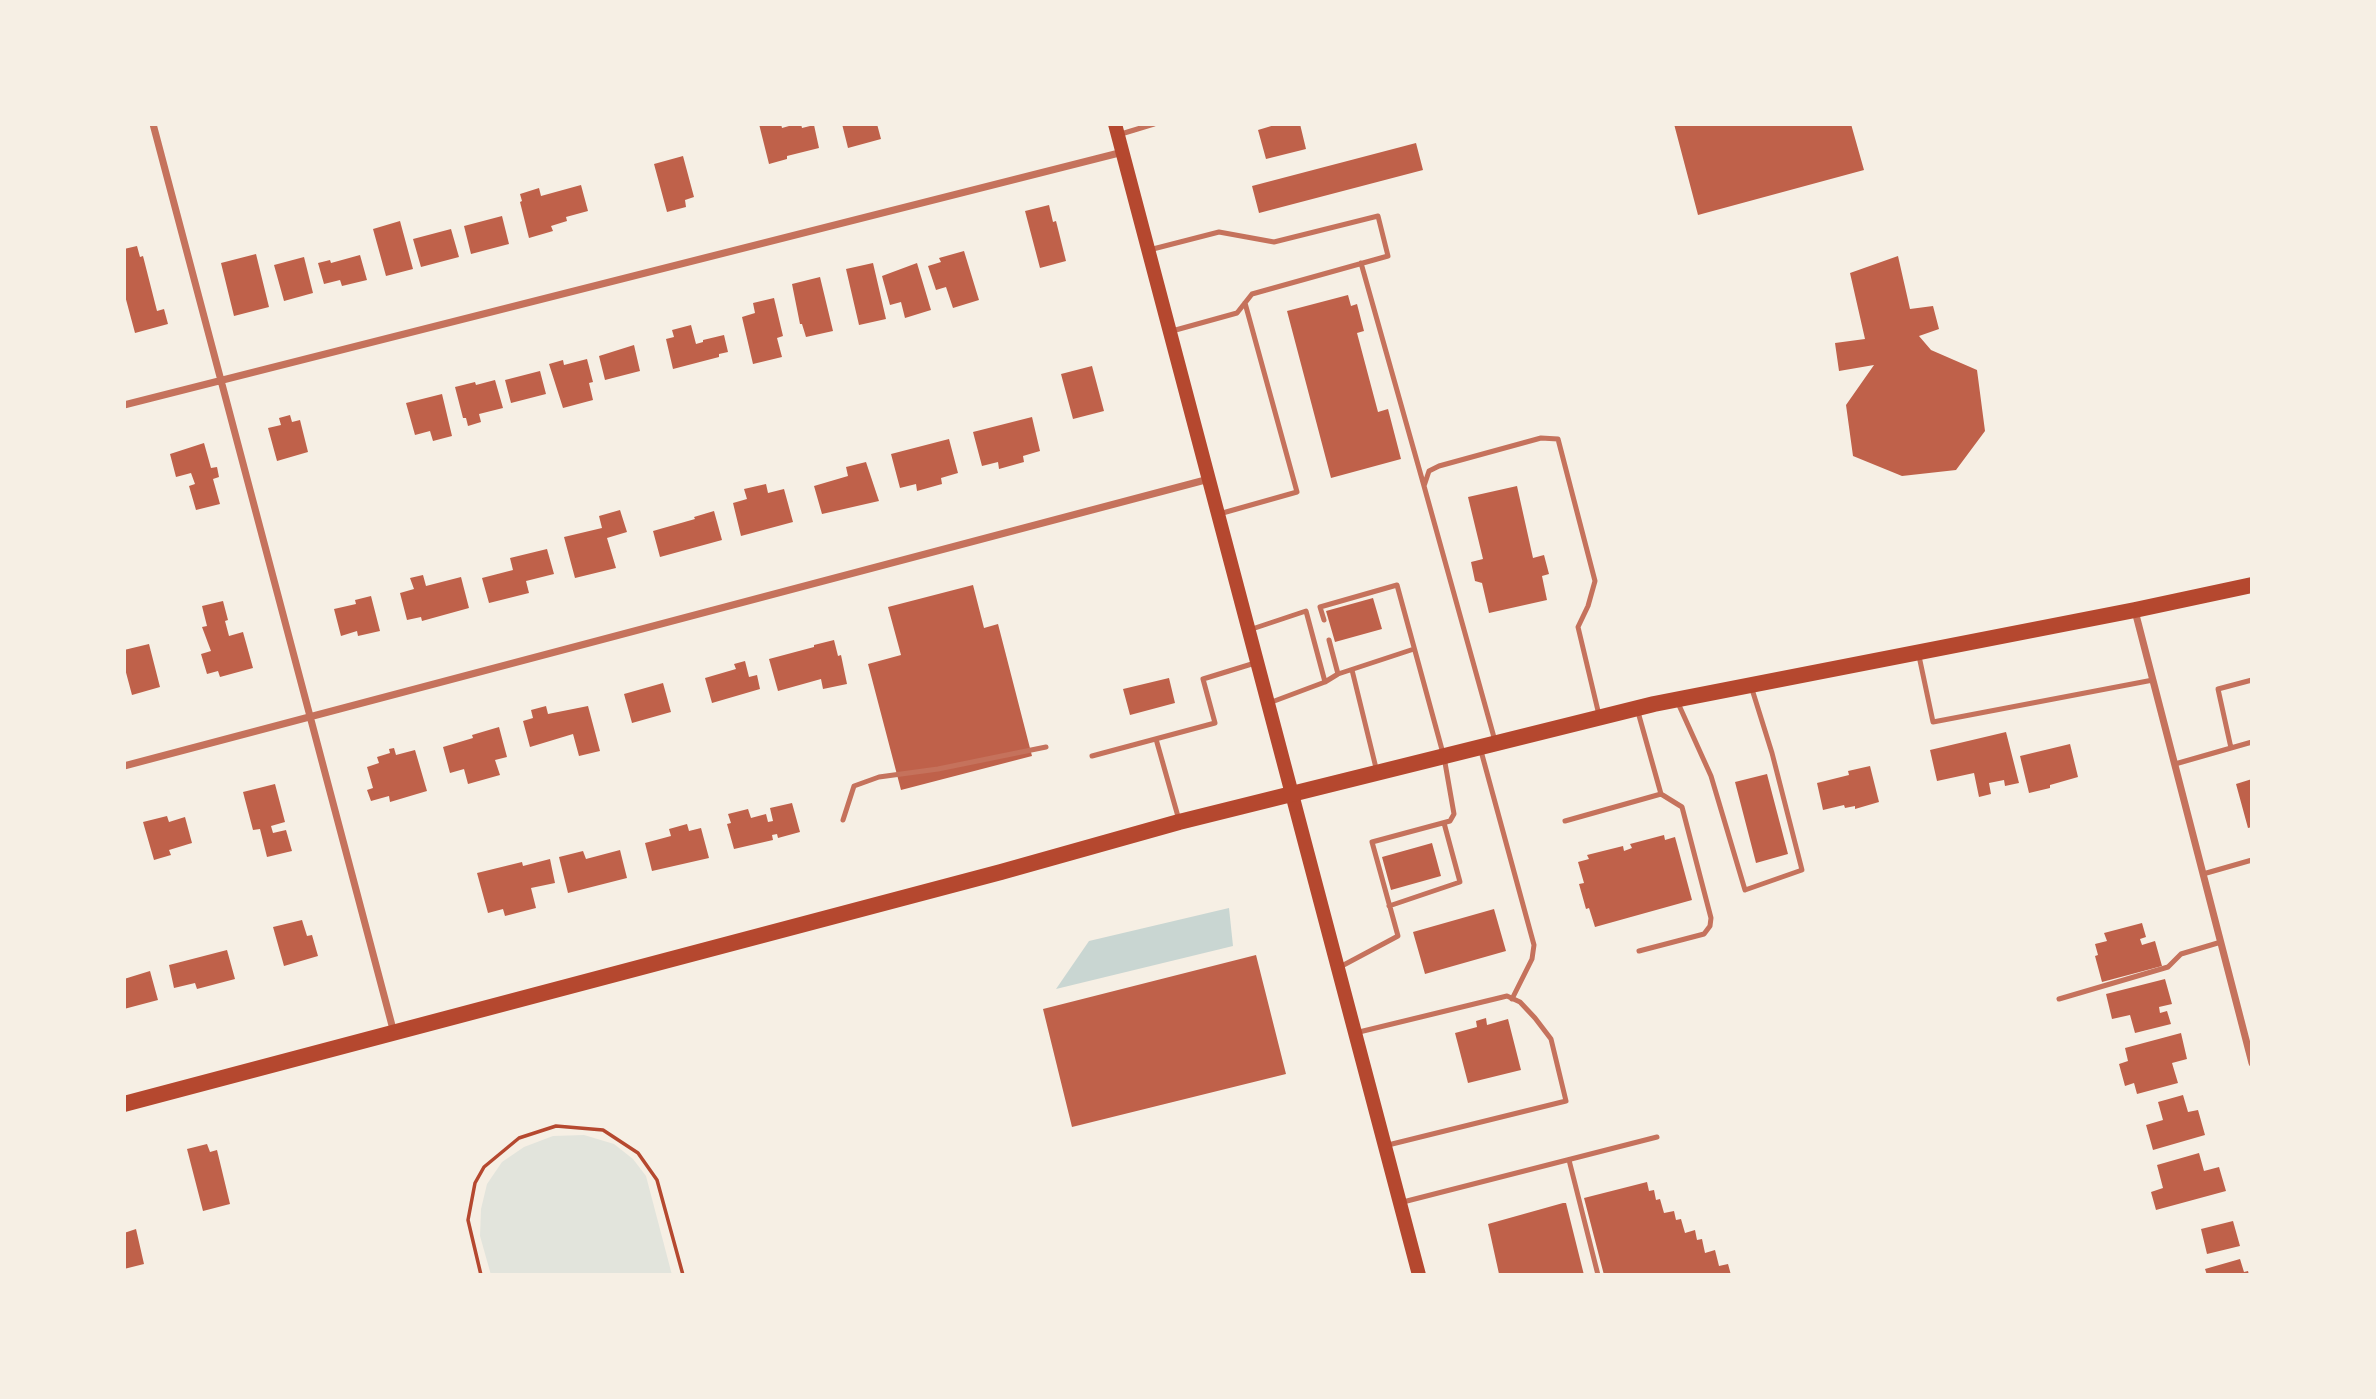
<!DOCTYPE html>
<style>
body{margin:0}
#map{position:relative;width:2376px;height:1399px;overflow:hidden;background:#f6efe4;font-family:"Open Sans",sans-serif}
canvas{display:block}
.frame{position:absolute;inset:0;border:126px solid #f6efe4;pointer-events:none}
</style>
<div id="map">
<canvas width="2376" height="1399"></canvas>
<div class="frame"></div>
</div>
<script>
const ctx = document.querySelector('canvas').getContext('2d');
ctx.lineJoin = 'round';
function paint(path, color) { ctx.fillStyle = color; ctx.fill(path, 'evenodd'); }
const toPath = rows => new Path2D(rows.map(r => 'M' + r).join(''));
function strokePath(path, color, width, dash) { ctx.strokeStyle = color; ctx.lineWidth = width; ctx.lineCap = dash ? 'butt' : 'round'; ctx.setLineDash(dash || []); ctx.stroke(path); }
const green = toPath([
 [584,1135,614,1144,633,1159,646,1176,672,1275,491,1275,480,1236,481,1209,487,1184,502,1162,524,1147,553,1136]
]);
const water = toPath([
 [1229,908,1233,946,1056,989,1089,941]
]);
const building = toPath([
 [759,124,781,124,782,128,796,124,801,124,802,128,814,125,819,148,787,156,787,159,769,164],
 [842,124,877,124,881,139,848,148],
 [1278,124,1300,124,1306,149,1266,159,1258,130],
 [1674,124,1851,124,1864,170,1698,215],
 [1416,143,1423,170,1259,213,1252,186],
 [683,156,694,197,685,200,686,207,667,212,654,164],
 [581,185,588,211,566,217,567,221,551,226,553,231,529,238,520,202,522,201,520,194,539,188,541,196],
 [1049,205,1053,222,1056,221,1066,261,1040,268,1025,211],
 [502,216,509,244,471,254,464,226],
 [400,221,413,269,386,276,373,229],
 [451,229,459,257,421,267,413,239],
 [137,246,140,257,143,256,157,311,164,309,168,324,135,333,124,292,124,249],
 [964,251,979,300,953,308,946,287,936,290,928,266,941,262,939,258],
 [256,254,269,307,234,316,221,263],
 [360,255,367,280,342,286,340,280,324,284,318,263,330,260,331,263],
 [1898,256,1910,309,1933,306,1939,329,1919,336,1931,350,1977,370,1985,431,1956,470,1902,476,1853,456,1846,405,1874,365,1839,371,1835,343,1865,339,1850,273],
 [304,257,313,293,284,301,274,265],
 [873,263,886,319,859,325,846,269],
 [917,263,931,310,905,318,901,302,890,305,882,276],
 [820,277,833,331,806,337,802,324,800,324,792,284],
 [1348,295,1351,306,1357,304,1364,331,1357,333,1378,412,1388,409,1401,459,1331,478,1287,311],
 [774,298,783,336,777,338,782,357,753,364,742,317,755,313,753,303],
 [691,325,696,344,703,342,703,340,724,335,728,352,719,354,719,357,673,369,666,339,674,337,672,330],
 [634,345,640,371,605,380,599,356],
 [587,359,593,382,589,383,593,400,563,408,549,364,563,360,564,365],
 [1092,366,1104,411,1073,419,1061,374],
 [540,371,546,394,511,403,505,380],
 [495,380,503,408,479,414,481,422,468,426,466,418,463,418,455,387,475,382,476,385],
 [442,394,452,436,433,441,430,431,415,435,406,403],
 [290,415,292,422,300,420,308,452,277,461,268,428,281,425,279,418],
 [1032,417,1040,451,1023,456,1024,462,999,469,998,462,982,466,973,432],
 [949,439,958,473,941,478,942,484,917,491,916,484,900,488,891,454],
 [204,443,211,468,217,467,219,477,213,479,220,504,196,510,189,486,195,484,191,473,176,477,170,454],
 [866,462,879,501,822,514,814,486,848,476,846,467],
 [766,484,768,493,784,489,793,522,741,536,733,503,747,499,744,489],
 [1517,486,1533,558,1544,555,1549,574,1542,576,1547,600,1489,613,1482,583,1475,581,1471,562,1483,559,1468,497],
 [620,510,627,532,607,538,616,568,575,578,564,537,602,528,599,516],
 [714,511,722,540,660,557,653,531,695,519,694,517],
 [547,549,554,574,526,581,529,593,489,603,482,578,513,570,510,558],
 [423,575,426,586,461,577,469,608,422,621,421,617,407,620,400,593,414,589,410,578],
 [973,585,984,628,998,624,1032,756,901,790,868,664,901,655,888,607],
 [371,596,380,631,358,636,357,631,341,636,334,609,356,604,355,600],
 [1373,598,1382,629,1335,642,1326,611],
 [223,601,228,620,225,621,229,636,243,632,253,668,220,677,218,671,207,674,201,654,211,651,202,627,207,626,202,606],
 [834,640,838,656,841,655,847,684,823,689,821,679,778,691,769,659,814,647,814,645],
 [149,644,160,687,132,695,124,665,124,650],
 [745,661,749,677,757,675,760,689,712,703,705,678,736,669,734,664],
 [1169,678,1175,703,1130,715,1123,689],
 [663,683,671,712,632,723,624,694],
 [546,706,548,714,588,706,600,751,579,756,573,734,530,747,523,721,533,718,531,710],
 [499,727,507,757,495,760,500,775,468,784,464,769,450,773,443,747,473,738,472,735],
 [2006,732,2019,783,2005,786,2004,780,1989,783,1991,794,1979,797,1974,773,1937,781,1930,750],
 [2070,744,2078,777,2050,785,2050,788,2029,793,2020,756],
 [394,748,396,755,415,750,427,791,390,802,389,796,371,801,367,790,373,788,367,767,379,763,377,757,390,753,389,749],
 [1870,766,1879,802,1855,809,1855,806,1845,808,1844,805,1823,810,1817,783,1849,775,1848,771],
 [1767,774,1788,854,1756,863,1735,782],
 [2252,779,2252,827,2248,828,2236,784],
 [275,784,285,822,271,826,273,833,286,830,292,851,267,857,260,829,253,830,243,792],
 [792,803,800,832,778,838,777,834,772,835,773,840,734,849,727,824,731,823,728,814,748,809,751,818,766,814,768,822,773,821,770,808],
 [167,816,169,822,185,817,192,843,169,850,171,855,154,860,143,822],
 [687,824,689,831,701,828,709,858,652,871,645,843,671,836,669,829],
 [1664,835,1665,840,1675,837,1692,900,1595,927,1589,908,1586,909,1579,884,1584,883,1578,862,1589,859,1587,855,1623,846,1624,851,1632,848,1630,844],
 [1432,843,1441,876,1391,890,1382,857],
 [620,850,627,878,568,893,559,857,583,851,586,859],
 [550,859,555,883,531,888,536,908,505,916,503,909,488,913,477,873,522,862,523,866],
 [1494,909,1506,951,1425,974,1413,932],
 [302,920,307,936,312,935,318,956,284,966,273,927],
 [2142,923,2146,937,2140,939,2142,945,2155,941,2162,966,2102,982,2095,956,2098,955,2095,944,2107,941,2104,933],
 [227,950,235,979,197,989,195,983,174,988,169,965],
 [1256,955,1286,1074,1072,1127,1043,1009],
 [150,971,158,1000,124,1009,124,979],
 [2165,979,2172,1004,2159,1007,2160,1013,2167,1011,2171,1024,2135,1033,2130,1015,2112,1019,2106,994],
 [1486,1018,1487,1025,1508,1019,1521,1070,1468,1083,1455,1033,1477,1027,1476,1021],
 [2181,1033,2187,1059,2172,1063,2178,1083,2137,1094,2134,1083,2125,1086,2119,1064,2128,1061,2125,1048],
 [2183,1095,2188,1112,2198,1110,2205,1135,2153,1150,2146,1125,2163,1120,2158,1102],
 [207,1144,210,1152,217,1150,230,1204,203,1211,187,1149],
 [2199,1153,2204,1171,2219,1167,2226,1191,2156,1210,2151,1192,2163,1188,2157,1165],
 [1647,1182,1649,1191,1654,1190,1656,1200,1660,1199,1664,1213,1674,1211,1676,1220,1681,1219,1685,1233,1695,1230,1697,1240,1702,1239,1705,1253,1715,1250,1719,1266,1728,1264,1731,1275,1604,1275,1584,1198],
 [1563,1203,1566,1203,1584,1275,1499,1274,1488,1224],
 [2233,1221,2240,1246,2207,1254,2201,1229],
 [136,1229,144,1264,124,1269,124,1233],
 [2240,1259,2244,1272,2248,1271,2249,1275,2207,1275,2205,1269]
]);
const path = toPath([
 [481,1275,468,1220,475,1183,484,1167,519,1138,556,1126,603,1130,638,1153,657,1180,683,1275]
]);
const service = toPath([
 [1121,134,1154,124],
 [1149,250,1219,232,1274,242,1378,216,1388,256,1252,294,1237,313,1172,331],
 [1361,263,1424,486],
 [1219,514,1297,492,1245,303],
 [1324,620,1320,607,1397,585,1444,757,1454,814,1450,821,1372,842,1398,936,1338,968],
 [1249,630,1306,611,1325,682],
 [1329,640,1338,674],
 [1919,656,1933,722,2153,680],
 [1352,670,1377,772],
 [1269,703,1325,682,1338,674,1414,649],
 [1678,703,1711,776,1745,890,1802,870,1772,753,1751,686],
 [1638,712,1661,794,1682,807,1711,918,1710,926,1704,934,1639,951],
 [1156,739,1179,820],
 [1495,741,1424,486,1429,471,1439,466,1541,438,1558,439,1595,581,1588,606,1578,627,1599,715],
 [2231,748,2218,689,2252,680],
 [1481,751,1534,945,1532,959,1512,999],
 [1092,756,1215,723,1203,679,1255,663],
 [2175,764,2252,742],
 [843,820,854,786,879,777,938,769,1046,747],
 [1565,821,1661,794],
 [2203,874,2252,860],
 [1389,906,1460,882,1444,823],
 [2059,999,2168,967,2181,954,2221,942],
 [1355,1033,1507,996,1520,1002,1535,1018,1551,1039,1566,1101,1388,1145],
 [1569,1160,1598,1275],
 [1403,1202,1657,1137]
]);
const minor = toPath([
 [153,124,394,1033],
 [124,405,1123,152],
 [2135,611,2252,1063],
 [124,766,1209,479]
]);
const secondary = toPath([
 [1115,124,1419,1275]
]);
const primary = toPath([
 [124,1104,1001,872,1179,822,1654,704,2135,610,2252,585]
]);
paint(green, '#e2e4dc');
paint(water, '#c9d6d2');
paint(building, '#bf614a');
strokePath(path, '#b5482f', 3.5);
strokePath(service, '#c5725c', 5);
strokePath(minor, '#c5725c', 7);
strokePath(secondary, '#b5482f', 14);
strokePath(primary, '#b5482f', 16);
</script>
